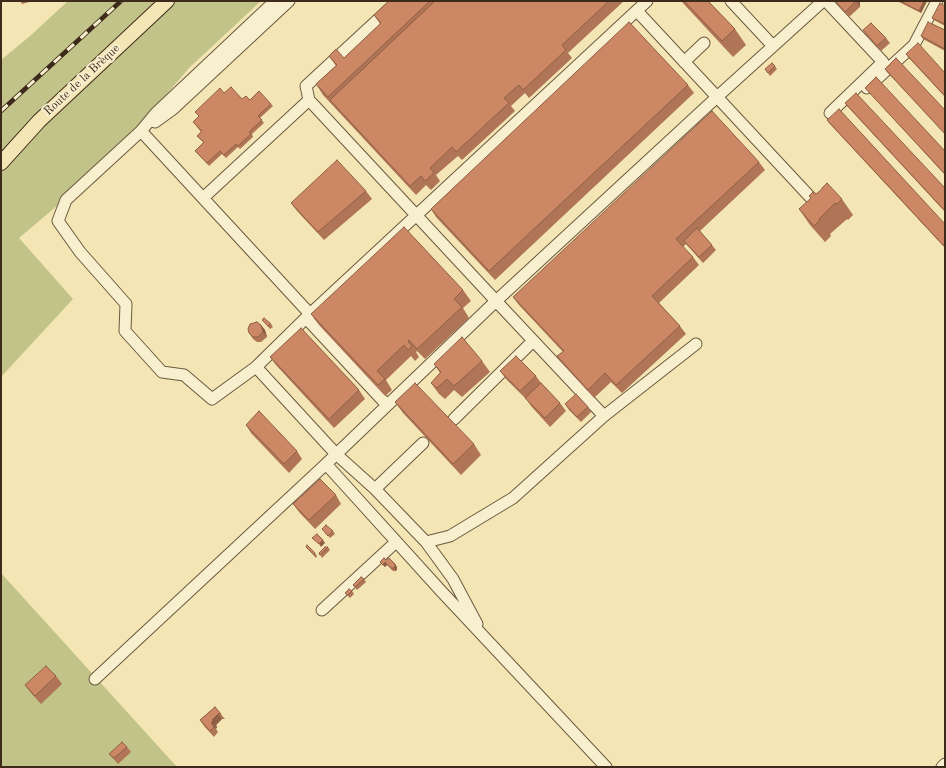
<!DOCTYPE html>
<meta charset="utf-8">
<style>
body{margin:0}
#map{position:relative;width:946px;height:768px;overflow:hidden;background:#f4e6b4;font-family:"Old Standard TT",serif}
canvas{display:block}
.frame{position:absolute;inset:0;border:2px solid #3d2a1a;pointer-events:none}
</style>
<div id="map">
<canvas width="946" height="768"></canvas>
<div class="frame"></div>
</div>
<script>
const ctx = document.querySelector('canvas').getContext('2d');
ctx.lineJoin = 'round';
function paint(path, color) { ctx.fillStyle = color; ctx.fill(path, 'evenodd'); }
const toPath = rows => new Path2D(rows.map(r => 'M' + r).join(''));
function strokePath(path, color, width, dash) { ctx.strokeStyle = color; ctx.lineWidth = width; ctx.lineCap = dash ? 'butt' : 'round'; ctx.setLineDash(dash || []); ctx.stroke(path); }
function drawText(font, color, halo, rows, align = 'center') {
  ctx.font = font + ' "Old Standard TT",serif'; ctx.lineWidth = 4; ctx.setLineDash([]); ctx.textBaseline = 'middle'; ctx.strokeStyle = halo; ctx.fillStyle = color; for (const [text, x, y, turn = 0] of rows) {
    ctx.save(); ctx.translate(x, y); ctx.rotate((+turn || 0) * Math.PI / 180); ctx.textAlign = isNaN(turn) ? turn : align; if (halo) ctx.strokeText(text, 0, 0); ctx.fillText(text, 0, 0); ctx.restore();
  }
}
const green = toPath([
 [68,1,261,1,189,68,110,161,19,238,73,299,1,377,1,60,30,36],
 [1,573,177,767,1,767]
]);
const minor = toPath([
 [275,1,156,113,141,131,66,200,58,221,80,252,126,304,125,331,162,372,184,375,212,399,256,367,310,314,647,1],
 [398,1,306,86,309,100,496,301,604,416],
 [731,1,773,46],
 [826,1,883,62,830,113],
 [637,11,811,198],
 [684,62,704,43],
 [867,88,914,45,937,1],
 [155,122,173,109,289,1],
 [141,131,310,314],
 [203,198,309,100],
 [306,318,387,405],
 [256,367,336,454,375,489,426,542,453,579,477,624],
 [454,419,533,341],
 [375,489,423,443],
 [426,542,450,536,513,498,604,416,696,344],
 [322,610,396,542],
 [95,679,326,464],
 [606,767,441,591,326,464,496,301,717,97,823,1],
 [942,767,945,764]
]);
const major = toPath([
 [1,163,39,121,167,1]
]);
const rail = toPath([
 [1,111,121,1]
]);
const wall = toPath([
 [20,1,33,1,22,4],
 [389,1,624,1,568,53,572,58,529,98,525,93,511,106,515,111,462,160,458,156,436,175,440,181,431,190,426,185,416,195,323,95,316,84,336,66,329,56,344,58,380,24,374,15],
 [681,1,708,1,735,29,746,45,733,57],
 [835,1,860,1,860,7,849,17],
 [897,1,927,1,921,13],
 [945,6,945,26,934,20,932,18],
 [863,30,886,38,890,43,881,51,867,36],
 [945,30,945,51,923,39,921,36],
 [906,54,945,73,945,97,908,57],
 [775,66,777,69,770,76,765,69],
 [885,69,945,110,945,134,887,72],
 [688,85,694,93,495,280,436,217,431,209],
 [865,88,945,151,945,175,867,90],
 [224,93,242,99,271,104,273,106,260,118,264,123,252,134,253,137,240,149,238,147,226,158,222,154,209,166,195,151,204,143,197,136,201,132,193,122,199,116,195,112],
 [845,103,945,188,945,212,847,106],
 [827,120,945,224,945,248,829,123],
 [759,162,765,170,700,231,712,245,716,250,703,263,686,244,683,247,693,257,699,265,659,303,680,326,686,334,622,393,611,382,594,398,563,364,557,356,563,352,519,305,513,297],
 [366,191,372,199,324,240,297,211,291,203],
 [809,196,842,199,853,215,848,220,847,219,830,234,831,236,825,242,810,225,799,209,811,199],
 [463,290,471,301,463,308,469,318,425,359,417,351,416,352,419,357,415,361,411,356,386,380,392,390,385,396,319,325,311,314],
 [262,320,271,324,273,327,270,329],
 [261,325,265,330,267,337,261,342,257,342,253,339,249,333],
 [270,357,359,390,365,399,334,428,276,365],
 [482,361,490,372,462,397,454,390,445,399,439,394,431,383,440,373,434,364],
 [500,371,536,376,541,383,560,403,566,411,550,427,531,406,526,399,506,379],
 [395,402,474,444,481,455,461,475,403,413],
 [565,404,588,407,591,412,581,422,569,410],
 [246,425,297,451,302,459,289,473,251,433],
 [336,495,341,504,315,529,299,512,293,504],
 [322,529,333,531,335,534,330,538],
 [306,547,315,553,317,556,316,558],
 [328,547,330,550,322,558,319,553],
 [386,560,395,564,397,567,397,569,396,571,393,571,387,565,385,567,380,562],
 [364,579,366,582,357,590,353,585],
 [352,591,354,594,350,598,345,593],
 [56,676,62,684,41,704,31,693,25,685],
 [215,707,225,719,222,719,216,725,217,727,216,729,218,732,214,737,204,726,200,720],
 [127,747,131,752,118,764,109,754]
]);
const shadedWall = toPath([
 [856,1,860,1,860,7],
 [924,1,927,1,921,13,919,11],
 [261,325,265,330,267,337,263,332],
 [323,540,325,543,321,547,319,544],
 [385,562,387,565,385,567,383,565],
 [395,564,397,567,397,569,396,571,394,568],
 [218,714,222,719,216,725,217,727,216,729,211,723,212,720]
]);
const building = toPath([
 [389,1,430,1,328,97,316,84,337,65,329,56,336,49,344,58,381,23,374,15,389,1],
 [435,1,609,1,562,45,566,50,523,90,519,85,504,98,509,103,456,152,452,147,430,168,434,173,425,181,421,176,410,186,330,100,435,1],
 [684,1,708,1,735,29,722,41,684,1],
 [835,1,856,1,845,12,835,1],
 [900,1,924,1,919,11,900,1],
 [940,3,945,6,945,24,932,18,940,3],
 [629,22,688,85,489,271,431,209,629,22],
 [928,22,945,30,945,49,921,36,928,22],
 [871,23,886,38,877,46,863,30,871,23],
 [918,43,945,73,945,96,906,54,918,43],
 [896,58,945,110,945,134,885,69,896,58],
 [772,63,775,66,768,73,765,69,772,63],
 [876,77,945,151,945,174,865,88,876,77],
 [231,87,242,99,246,96,250,100,259,91,271,104,258,116,262,120,249,132,251,134,238,146,236,144,224,155,220,151,207,163,195,151,204,142,197,136,202,131,193,122,199,116,195,112,220,88,224,93,231,87],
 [856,93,945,188,945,211,845,103,856,93],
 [839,109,945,224,945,243,943,245,827,120,839,109],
 [712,111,759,162,676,239,693,257,652,296,680,326,616,385,605,373,588,390,557,356,564,351,513,297,712,111],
 [337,160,366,191,318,232,291,203,337,160],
 [827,183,842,199,837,204,835,203,819,219,820,220,814,226,799,209,811,198,809,196,813,192,816,194,822,189,822,188,827,183],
 [404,227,463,290,454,299,462,307,417,349,409,340,408,342,412,346,408,350,404,345,377,371,385,379,378,385,311,314,404,227],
 [697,228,712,245,699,257,684,241,697,228],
 [264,318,271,324,268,326,262,320,264,318],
 [257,322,261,325,263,332,258,337,253,337,249,333,248,329,250,324,257,322],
 [301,328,359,390,329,419,270,357,301,328],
 [462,337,482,361,454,386,447,379,437,388,431,383,441,372,434,364,462,337],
 [516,356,536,376,520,391,500,371,516,356],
 [415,383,474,444,453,464,395,402,415,383],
 [541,383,560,403,545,418,525,398,541,383],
 [576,394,588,407,577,417,565,404,576,394],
 [259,411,297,451,284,464,246,425,259,411],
 [320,479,336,495,309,520,293,504,320,479],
 [326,525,333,531,328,536,322,529,326,525],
 [317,534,323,540,319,544,312,538,317,534],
 [307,545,315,553,314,555,306,547,307,545],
 [325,547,328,547,320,555,319,553,325,547],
 [384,558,386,560,389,558,395,564,395,566,394,568,391,568,385,562,383,565,380,562,384,558],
 [361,577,364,579,355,587,353,585,361,577],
 [349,589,352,591,348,595,345,593,349,589],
 [46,666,56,676,35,696,25,685,46,666],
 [215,707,221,714,218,714,212,720,213,721,211,723,214,727,210,731,200,720,215,707],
 [122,742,127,747,114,758,109,754,122,742]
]);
const streetNames = [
 ["Route de la Brèque",82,80,-43]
];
paint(green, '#c2c389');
strokePath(minor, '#6b5940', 13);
strokePath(major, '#3d2a1a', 16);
strokePath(minor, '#f8efce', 11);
strokePath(major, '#f4e6b4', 14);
strokePath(rail, '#3d2a1a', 4.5);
strokePath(rail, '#f8efce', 3, [9]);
paint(wall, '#af7556');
paint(shadedWall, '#8f5f46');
paint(building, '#cc8864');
strokePath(building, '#8f5f46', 1);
drawText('12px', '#3d2a1a', '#f8efce', streetNames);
</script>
